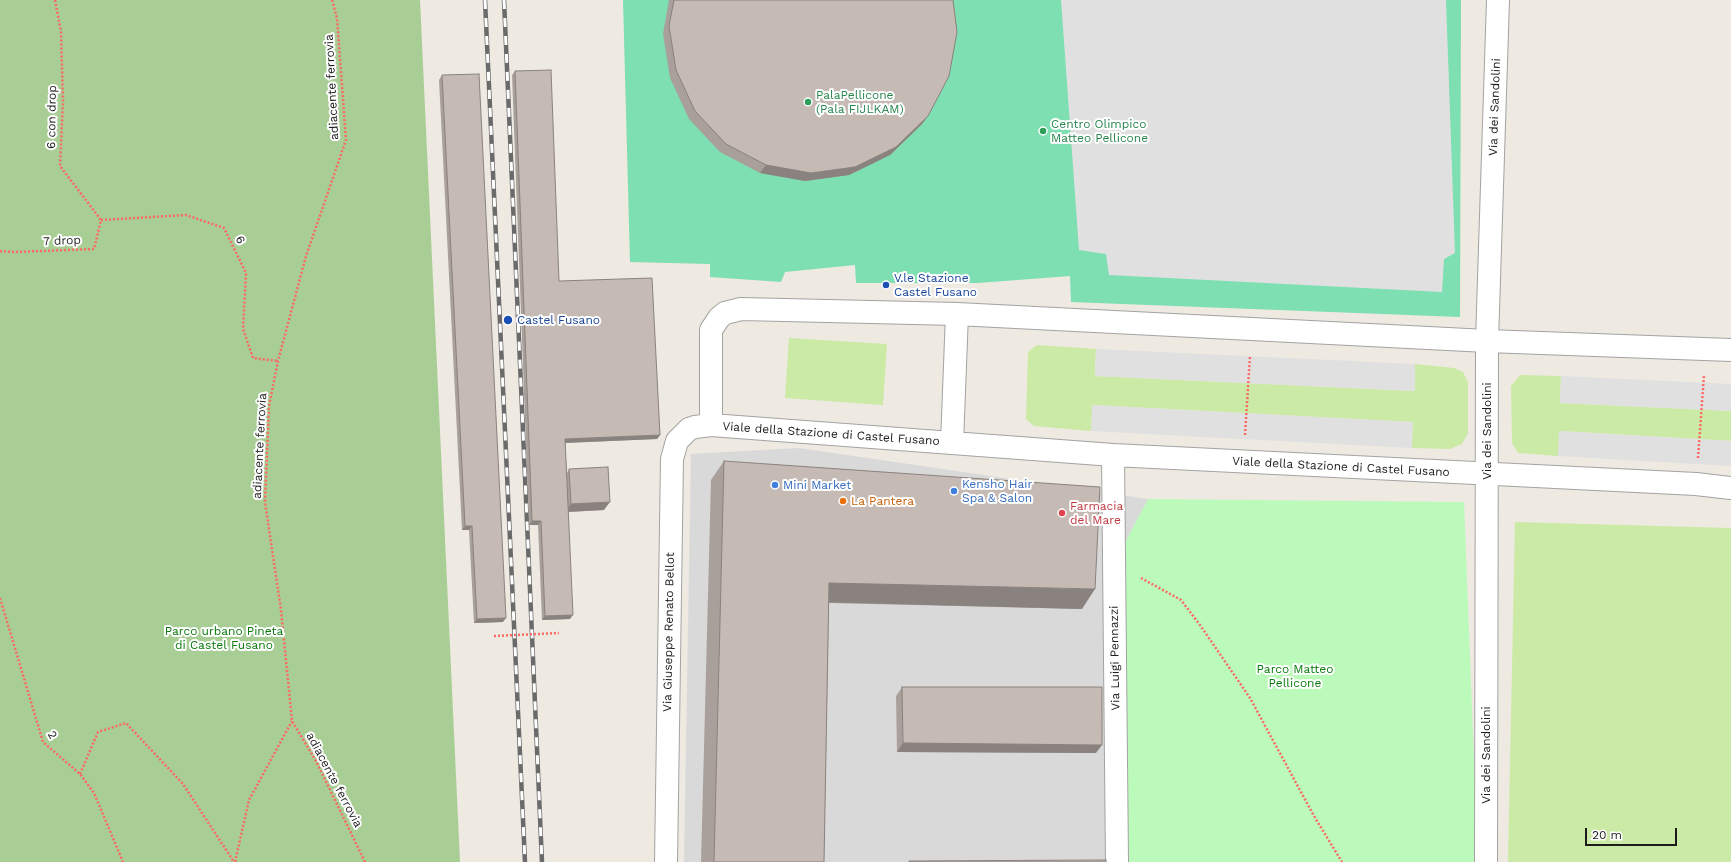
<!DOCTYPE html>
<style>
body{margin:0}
#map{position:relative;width:1731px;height:862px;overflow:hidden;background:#eee9e1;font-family:"Work Sans",sans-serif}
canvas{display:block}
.scale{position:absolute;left:1585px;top:828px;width:92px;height:18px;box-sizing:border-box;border:2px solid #1c1c1c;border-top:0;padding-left:5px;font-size:12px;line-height:14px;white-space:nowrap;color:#1c1c1c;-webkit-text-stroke:3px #fff;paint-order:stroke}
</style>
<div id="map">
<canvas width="1731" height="862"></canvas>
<div class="scale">20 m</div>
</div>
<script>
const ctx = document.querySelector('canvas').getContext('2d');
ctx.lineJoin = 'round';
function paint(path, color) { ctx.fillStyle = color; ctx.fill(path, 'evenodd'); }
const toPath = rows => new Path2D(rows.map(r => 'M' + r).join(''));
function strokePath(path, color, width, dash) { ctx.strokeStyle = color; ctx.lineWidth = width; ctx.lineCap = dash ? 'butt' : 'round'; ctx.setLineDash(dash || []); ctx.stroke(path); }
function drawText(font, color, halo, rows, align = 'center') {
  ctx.font = font + ' "Work Sans",sans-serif'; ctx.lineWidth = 4; ctx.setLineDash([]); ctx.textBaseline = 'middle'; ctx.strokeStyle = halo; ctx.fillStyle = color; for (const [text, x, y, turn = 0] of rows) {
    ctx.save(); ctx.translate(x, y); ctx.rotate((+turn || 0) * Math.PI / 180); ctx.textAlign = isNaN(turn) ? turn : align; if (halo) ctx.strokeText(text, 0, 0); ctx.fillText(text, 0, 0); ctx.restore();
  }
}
const residential = toPath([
 [799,448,1148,499,1145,862,684,862,691,454]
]);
const grass = toPath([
 [789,338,887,344,883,405,785,398],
 [1037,345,1096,349,1095,376,1414,391,1415,364,1454,368,1463,372,1468,382,1468,433,1462,444,1450,449,1412,448,1412,422,1093,405,1091,431,1034,426,1026,419,1028,352],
 [1520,375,1561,376,1560,403,1731,411,1731,441,1560,431,1558,456,1518,453,1512,443,1511,386],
 [1515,522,1731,528,1731,862,1508,862]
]);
const forest = toPath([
 [0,0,420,0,460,862,0,862]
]);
const park = toPath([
 [1148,499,1464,502,1478,862,1126,862,1114,563]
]);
const pitch = toPath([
 [623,0,1461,0,1460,317,1071,302,1070,276,978,283,856,283,855,265,785,272,781,282,710,277,710,264,630,262]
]);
const parking = toPath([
 [1061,0,1446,0,1455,253,1444,259,1442,292,1109,275,1106,254,1079,250],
 [1096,349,1415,364,1415,391,1095,376],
 [1561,376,1731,384,1731,411,1560,403],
 [1092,405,1413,422,1412,448,1091,431],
 [1559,431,1731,441,1731,466,1558,456]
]);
const path = toPath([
 [55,0,61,32,63,101,60,166,101,220],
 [332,0,337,18,346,140,306,256,278,361,269,406,265,502,281,610,292,721,316,761,365,862],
 [101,220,186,215,224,228,246,273,243,329,253,358,278,361],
 [0,251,14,252,94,249,101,220],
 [1245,435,1250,356],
 [1698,458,1704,375],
 [1141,578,1181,600,1200,625,1250,698,1314,816,1342,862],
 [0,598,43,742,80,774,94,793,123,862],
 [80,774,98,732,126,723,183,784,234,862],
 [235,862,249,800,292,721]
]);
const minor = toPath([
 [711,425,711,330,719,318,725,313,741,309,957,314,1487,341,1731,350],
 [952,443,957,314],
 [1113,455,1117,862],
 [666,862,672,459,677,441,689,429,695,427,711,425,1113,455,1696,484,1731,488],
 [1486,862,1487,341,1498,0]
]);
const rail = toPath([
 [485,0,525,862],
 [504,0,542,862]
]);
const pathBridge = toPath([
 [494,636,559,633]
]);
const wall = toPath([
 [669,0,953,0,928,116,922,124,890,155,849,175,805,181,760,173,720,152,689,119,670,78,663,34],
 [515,71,559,281,660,435,657,439,565,443,567,473,569,469,604,510,568,512,570,619,542,620,538,525,529,525,512,75],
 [442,75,503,622,474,623,469,530,462,530,439,80],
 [724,461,1082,609,829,603,824,862,701,862,711,480],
 [902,687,1096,753,897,752,896,696]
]);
const shadedWall = toPath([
 [928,116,922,124,890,155,849,175,805,181,760,173,766,165],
 [660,435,657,439,562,443,565,439],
 [610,502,604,510,565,512,571,504],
 [532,521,541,521,538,525,529,525],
 [465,526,472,526,469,530,462,530],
 [829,583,1095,589,1082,609,816,602],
 [573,615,570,619,542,620,545,616],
 [506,618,503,622,474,623,477,619],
 [903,743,1102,745,1096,753,897,752]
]);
const building = toPath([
 [674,0,953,0,957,32,949,76,928,116,896,147,855,167,811,173,766,165,726,144,695,111,676,70,669,26,674,0],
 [551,70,559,281,652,278,660,435,565,439,573,615,545,616,541,521,532,521,515,71,551,70],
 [479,74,506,618,477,619,472,526,465,526,442,75,479,74],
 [724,461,1100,487,1095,589,829,583,824,862,714,862,724,461],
 [608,467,610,502,571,504,569,469,608,467],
 [902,687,1102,687,1102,745,903,743,902,687],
 [1106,860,1106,862,909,862,909,861,1106,860]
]);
const markers = [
 [808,102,4,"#2e9e5b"],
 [1043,131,4,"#2e9e5b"],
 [886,285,4,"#1a4fb4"],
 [508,320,5,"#1a4fb4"],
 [775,485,4,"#3f7fe0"],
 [954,491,4,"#3f7fe0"],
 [843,501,4,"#e8710a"],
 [1062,513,4,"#e0444e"]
];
const streetNames = [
 ["adiacente ferrovia",332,87,-93],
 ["Via dei Sandolini",1495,107,-88],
 ["6 con drop",52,117,-89],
 ["6",240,240,64],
 ["7 drop",62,241,-2],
 ["Via dei Sandolini",1487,431,-90],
 ["Viale della Stazione di Castel Fusano",831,434,4],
 ["adiacente ferrovia",260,446,-87],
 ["Viale della Stazione di Castel Fusano",1341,467,3],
 ["Via Giuseppe Renato Bellot",669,632,-89],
 ["Via Luigi Pennazzi",1115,658,-91],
 ["2",52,735,60],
 ["Via dei Sandolini",1486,755,-90],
 ["adiacente ferrovia",334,780,62]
];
const leisureNames = [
 ["PalaPellicone",816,95],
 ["(Pala FIJLKAM)",816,109],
 ["Centro Olimpico",1051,124],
 ["Matteo Pellicone",1051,138]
];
const transitNames = [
 ["V.le Stazione",894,278],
 ["Castel Fusano",894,292],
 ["Castel Fusano",517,320]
];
const shopNames = [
 ["Kensho Hair",962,484],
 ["Spa & Salon",962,498],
 ["Mini Market",783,485]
];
const foodNames = [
 ["La Pantera",851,501]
];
const healthNames = [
 ["Farmacia",1070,506],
 ["del Mare",1070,520]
];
const parkNames = [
 ["Parco urbano Pineta",224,631],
 ["di Castel Fusano",224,645],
 ["Parco Matteo",1295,669],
 ["Pellicone",1295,683]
];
paint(residential, '#dad9d9');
paint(grass, '#cbeaa5');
paint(forest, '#a9ce95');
paint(park, '#bcfabc');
paint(pitch, '#7ddfb2');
paint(parking, '#e0e0e0');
strokePath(minor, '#a3a3a3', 24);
strokePath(path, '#fc6964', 2.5, [2, 2]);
strokePath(minor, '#fff', 22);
strokePath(rail, '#6a6a6a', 4.5);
strokePath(rail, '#fff', 3, [9]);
strokePath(pathBridge, '#fc6964', 2.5, [2, 2]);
paint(wall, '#a9a09b');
paint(shadedWall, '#8a827e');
paint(building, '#c5bab4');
strokePath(building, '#8a827e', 1);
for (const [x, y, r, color] of markers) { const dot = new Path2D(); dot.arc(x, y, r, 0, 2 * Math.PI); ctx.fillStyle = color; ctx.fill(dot); strokePath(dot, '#fff', 1.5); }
drawText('12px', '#1c1c1c', '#fff', streetNames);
drawText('12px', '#27864d', '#fff', leisureNames, 'left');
drawText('12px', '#164399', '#fff', transitNames, 'left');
drawText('12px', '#366cbe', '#fff', shopNames, 'left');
drawText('12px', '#c56008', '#fff', foodNames, 'left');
drawText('12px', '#be3a42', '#fff', healthNames, 'left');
drawText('12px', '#097a0b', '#fff', parkNames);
</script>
